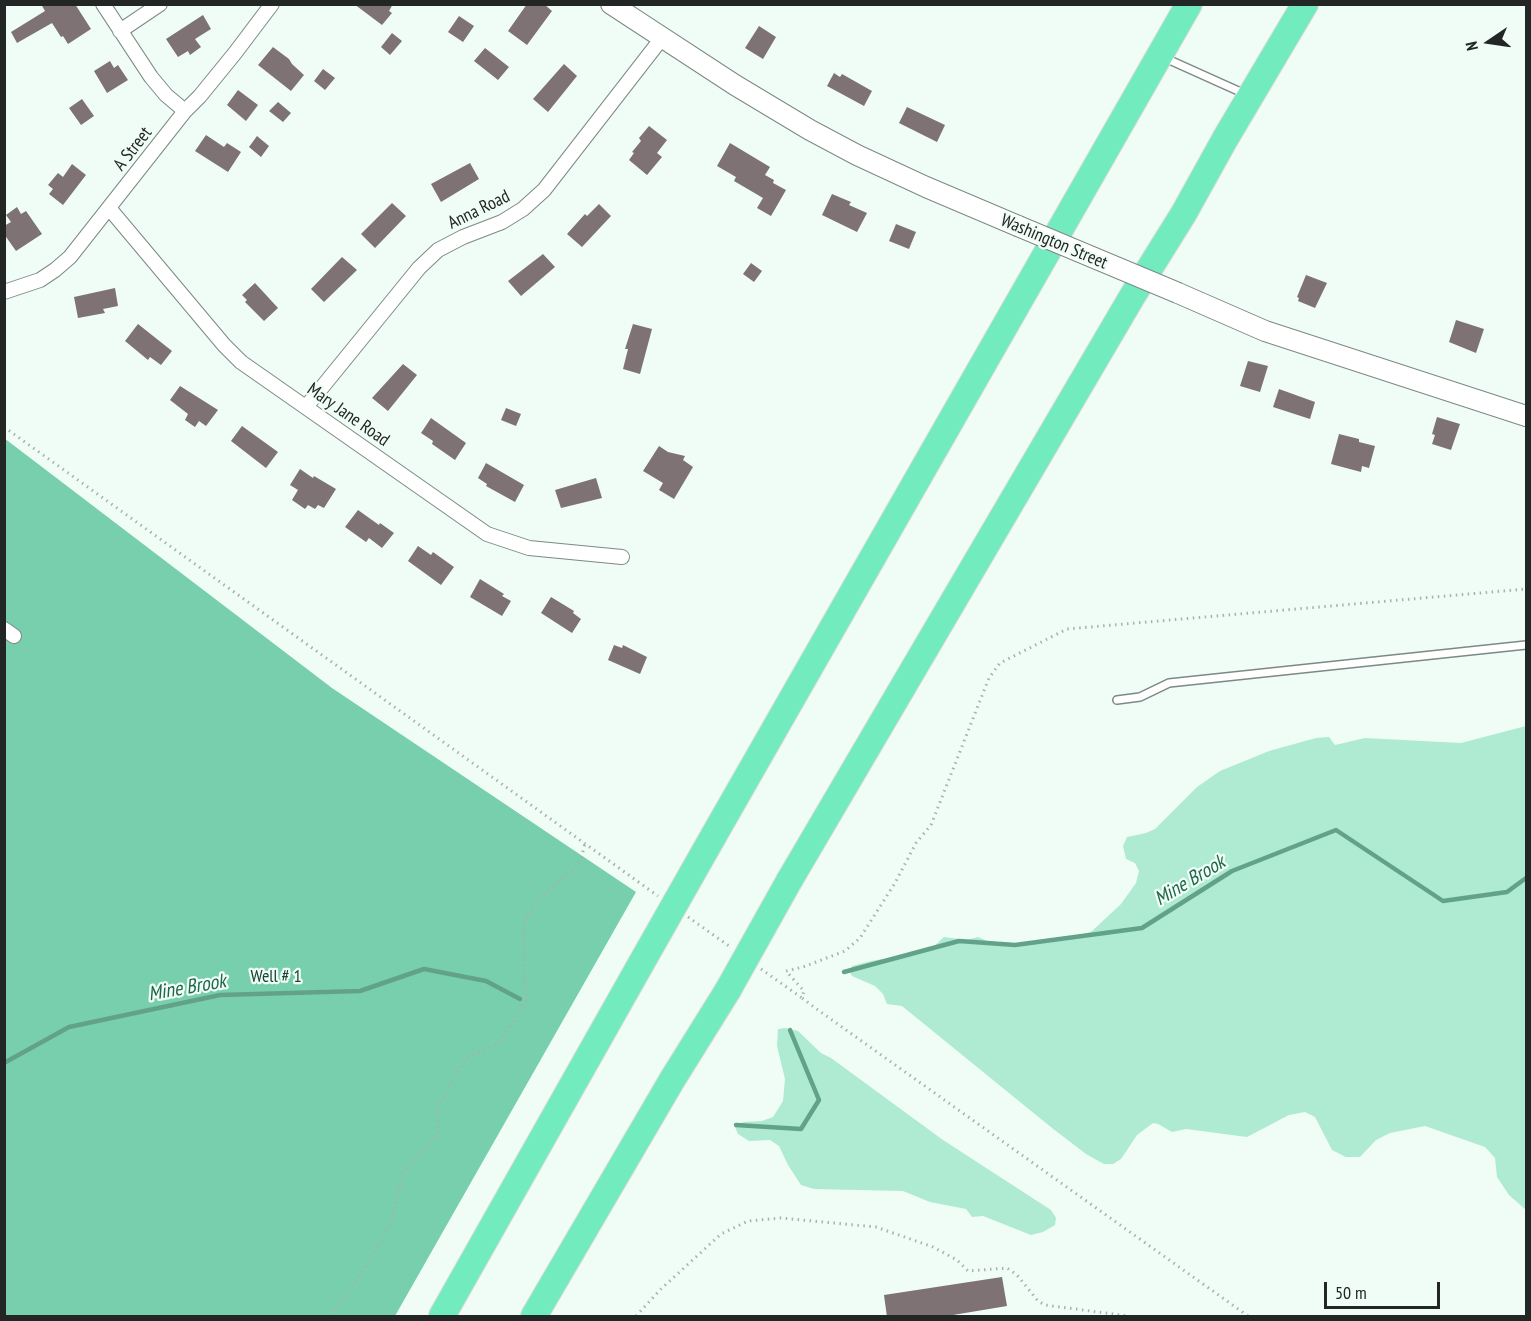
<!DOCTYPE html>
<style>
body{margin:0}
#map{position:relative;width:1531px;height:1321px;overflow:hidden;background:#effdf6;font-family:"PT Sans Narrow",sans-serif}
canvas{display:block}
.frame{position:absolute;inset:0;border:6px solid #222725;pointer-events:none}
.north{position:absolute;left:1459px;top:12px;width:60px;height:60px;-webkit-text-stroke:4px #effdf6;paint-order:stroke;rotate:257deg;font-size:16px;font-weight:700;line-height:24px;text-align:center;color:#222725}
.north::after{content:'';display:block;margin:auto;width:21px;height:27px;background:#222725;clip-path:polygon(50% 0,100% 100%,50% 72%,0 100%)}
.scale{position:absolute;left:1324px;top:1282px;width:116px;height:27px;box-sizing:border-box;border:3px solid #222725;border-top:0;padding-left:8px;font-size:18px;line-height:21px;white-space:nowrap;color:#222725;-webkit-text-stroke:4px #effdf6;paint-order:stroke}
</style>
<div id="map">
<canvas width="1531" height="1321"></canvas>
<div class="frame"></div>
<div class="north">N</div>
<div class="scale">50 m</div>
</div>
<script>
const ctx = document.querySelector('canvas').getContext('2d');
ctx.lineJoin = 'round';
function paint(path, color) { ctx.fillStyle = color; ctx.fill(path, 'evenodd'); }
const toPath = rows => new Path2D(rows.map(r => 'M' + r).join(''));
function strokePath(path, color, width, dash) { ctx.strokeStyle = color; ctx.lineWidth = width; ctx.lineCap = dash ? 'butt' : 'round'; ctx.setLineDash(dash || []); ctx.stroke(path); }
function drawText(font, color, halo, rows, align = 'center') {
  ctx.font = font + ' "PT Sans Narrow",sans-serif'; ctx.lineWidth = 4.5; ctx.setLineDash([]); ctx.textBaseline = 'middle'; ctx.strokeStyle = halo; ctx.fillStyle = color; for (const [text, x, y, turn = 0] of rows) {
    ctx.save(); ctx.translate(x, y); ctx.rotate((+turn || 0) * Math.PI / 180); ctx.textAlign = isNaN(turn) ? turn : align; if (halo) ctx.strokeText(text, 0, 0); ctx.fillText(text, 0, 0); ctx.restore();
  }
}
const green = toPath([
 [1526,726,1526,1210,1509,1195,1497,1177,1495,1158,1485,1147,1425,1126,1390,1133,1376,1140,1360,1157,1346,1157,1332,1150,1315,1117,1305,1112,1289,1115,1247,1137,1186,1129,1172,1132,1158,1124,1153,1123,1137,1135,1121,1159,1113,1164,1104,1164,1086,1154,1052,1128,902,1006,887,1004,883,994,875,986,852,976,850,972,852,966,871,961,924,952,931,949,944,937,967,940,978,937,999,946,1051,942,1091,932,1121,904,1136,883,1139,871,1135,863,1126,859,1123,846,1127,837,1146,833,1155,829,1197,787,1220,771,1269,751,1316,738,1329,737,1335,745,1365,738,1461,743],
 [785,1028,798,1031,821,1053,831,1058,943,1140,1051,1210,1056,1218,1055,1225,1043,1232,1031,1235,983,1216,972,1217,966,1209,930,1202,903,1191,814,1189,801,1185,788,1165,779,1146,770,1140,749,1141,738,1134,735,1127,743,1122,762,1121,773,1117,783,1101,785,1079,777,1046,778,1029]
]);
const forest = toPath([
 [4,438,332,688,636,892,395,1316,5,1316]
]);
const stream = toPath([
 [844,972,959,941,1015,945,1142,928,1232,871,1336,830,1443,901,1507,892,1526,878],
 [4,1063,69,1027,220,995,360,991,424,969,486,981,520,999],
 [736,1125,801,1129,819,1100,790,1030]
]);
const building = toPath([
 [41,4,75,4,91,29,68,44,63,36,61,37,52,23,17,43,11,32,45,11],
 [354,4,393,4,389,11,392,13,382,25],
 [527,4,544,4,552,11,527,45,508,31],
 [203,15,211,29,195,39,201,47,190,55,188,51,178,57,166,39],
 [459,16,474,26,463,42,448,32],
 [759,26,776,37,763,59,745,48],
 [392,33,402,41,390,55,381,47],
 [273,47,289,59,292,64,304,75,291,91,258,65],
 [485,48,509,67,498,80,474,61],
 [110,61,114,68,118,65,128,80,107,93,94,71],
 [564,64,577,76,548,112,533,99],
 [323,69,335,78,325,90,314,81],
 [834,73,840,77,842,74,872,91,864,106,827,86],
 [238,90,258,105,246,121,227,105],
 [82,99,94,116,81,125,69,108],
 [278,102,291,113,283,122,269,111],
 [907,107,945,125,937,142,899,123],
 [649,126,667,140,657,153,662,157,647,175,629,160,634,153,632,152,641,141,639,138],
 [206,135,224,147,227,143,241,152,228,172,195,151],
 [257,136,269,146,261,157,249,147],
 [730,143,770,167,765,175,774,180,773,183,786,190,771,216,757,208,763,198,734,181,736,177,717,166],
 [470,163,479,179,441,202,431,184],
 [72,164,86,175,63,205,49,194,53,189,48,185,58,173,63,177],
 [832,194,851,202,849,205,867,213,857,232,822,215],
 [392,203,406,216,375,248,361,234],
 [599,204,611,216,582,247,567,234,585,214,587,216],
 [17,207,21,214,26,211,42,234,16,251,4,234,4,226,11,222,6,215],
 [896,224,916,232,909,249,889,241],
 [543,254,555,267,521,296,508,281],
 [342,257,357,270,324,302,311,289],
 [751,263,762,271,754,282,743,274],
 [1306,275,1327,283,1315,308,1298,301,1299,298,1297,297],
 [255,283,278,308,264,321,245,302,247,300,242,295],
 [115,288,118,306,103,309,105,313,78,318,74,297],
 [1456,320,1484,329,1476,353,1449,342],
 [138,324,172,351,161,365,150,357,148,360,125,341],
 [633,324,652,329,640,374,623,369,628,349,625,349],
 [1248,361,1268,366,1260,392,1240,386],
 [403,364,417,375,388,411,372,398],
 [180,386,218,410,206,426,199,421,195,427,185,420,188,414,170,400],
 [1279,389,1315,402,1310,419,1273,407],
 [506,408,521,414,516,426,501,420],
 [1437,417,1460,424,1451,450,1432,444,1435,435,1432,434],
 [431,418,466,443,455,460,432,444,433,441,421,433],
 [242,426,278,452,266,468,231,441],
 [1339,434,1359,439,1359,442,1375,446,1369,468,1362,466,1361,472,1331,464],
 [659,446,668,452,685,456,683,460,693,467,674,499,659,490,663,483,643,471],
 [486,463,524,485,515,502,486,486,487,484,478,478],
 [300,469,313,478,314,476,336,489,324,508,318,505,315,509,308,505,305,509,292,500,298,490,290,485],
 [596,478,602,498,561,508,555,490],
 [358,510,379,525,380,523,394,533,382,548,369,538,366,542,345,527],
 [418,546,431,555,433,552,454,567,441,585,408,561],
 [480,579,504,594,502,596,511,601,502,616,470,597],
 [551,597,574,611,573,613,581,619,572,633,541,613],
 [614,645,622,648,623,645,647,657,640,674,608,660],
 [1002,1277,1007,1306,941,1317,887,1317,884,1295]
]);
const path = toPath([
 [4,427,658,896],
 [688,917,729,946],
 [761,969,802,998],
 [330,1316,355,1283,391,1224,403,1173,438,1134,437,1115,441,1102,463,1063,467,1057,498,1044,526,1002,527,995,524,973,525,953,523,928,529,912,543,895,580,864,585,843],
 [636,1316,661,1289,721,1234,748,1221,781,1218,876,1227,933,1247,957,1260,968,1271,1007,1268,1017,1275,1038,1301,1045,1305,1128,1316],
 [1248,1316,818,1010,802,998,804,991,786,971,803,967,845,951,860,938,895,883,916,843,931,825,989,678,1000,663,1067,629,1526,589]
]);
const lane = toPath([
 [1165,58,1245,94],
 [1117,700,1140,697,1169,683,1526,645]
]);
const street = toPath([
 [103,4,151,77,166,95,185,111],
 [120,31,160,4],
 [109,208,224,345,241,362,487,534,529,548,622,557],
 [4,292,40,280,55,270,70,257,185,111,200,96,235,53,272,4],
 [306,407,419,268,438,250,463,237,502,222,523,209,544,190,662,38],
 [4,629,14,636]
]);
const secondary = toPath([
 [611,4,735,85,810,130,857,155,926,187,1018,226],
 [1178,293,1265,331,1526,416]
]);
const highway = toPath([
 [714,835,1189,4],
 [789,881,1133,295,1184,213,1225,139,1305,4],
 [442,1316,638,969],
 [534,1316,672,1080,728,990]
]);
const secondaryBridge = toPath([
 [1018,226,1178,293]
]);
const highwayBridge = toPath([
 [638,969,714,835],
 [728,990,789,881]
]);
const streetNames = [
 ["A Street",133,149,-52],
 ["Anna Road",479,210,-26],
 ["Washington Street",1054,242,23],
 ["Mary Jane Road",348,415,35]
];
const parkNames = [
 ["Well # 1",276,977]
];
const waterNames = [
 ["Mine Brook",1190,881,-31],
 ["Mine Brook",187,988,-10]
];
paint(green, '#afead2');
paint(forest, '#77cfad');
strokePath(stream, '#63a28a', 4.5);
paint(building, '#7e7275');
strokePath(lane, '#7d8984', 10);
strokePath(street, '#7d8984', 16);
strokePath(secondary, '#7d8984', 22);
strokePath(highway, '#dcdcdc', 28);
strokePath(path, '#a7b2ad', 3, [1.5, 4.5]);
strokePath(lane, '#fff', 7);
strokePath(street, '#fff', 14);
strokePath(secondary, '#fff', 20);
strokePath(highway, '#72ebbf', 26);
strokePath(secondaryBridge, '#7d8984', 22, []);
strokePath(highwayBridge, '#dcdcdc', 28, []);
strokePath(secondaryBridge, '#fff', 20);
strokePath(highwayBridge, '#72ebbf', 26);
drawText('18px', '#222725', '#effdf6', streetNames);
drawText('18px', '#1b4335', '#effdf6', parkNames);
drawText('italic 20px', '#21654e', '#effdf6', waterNames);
</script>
